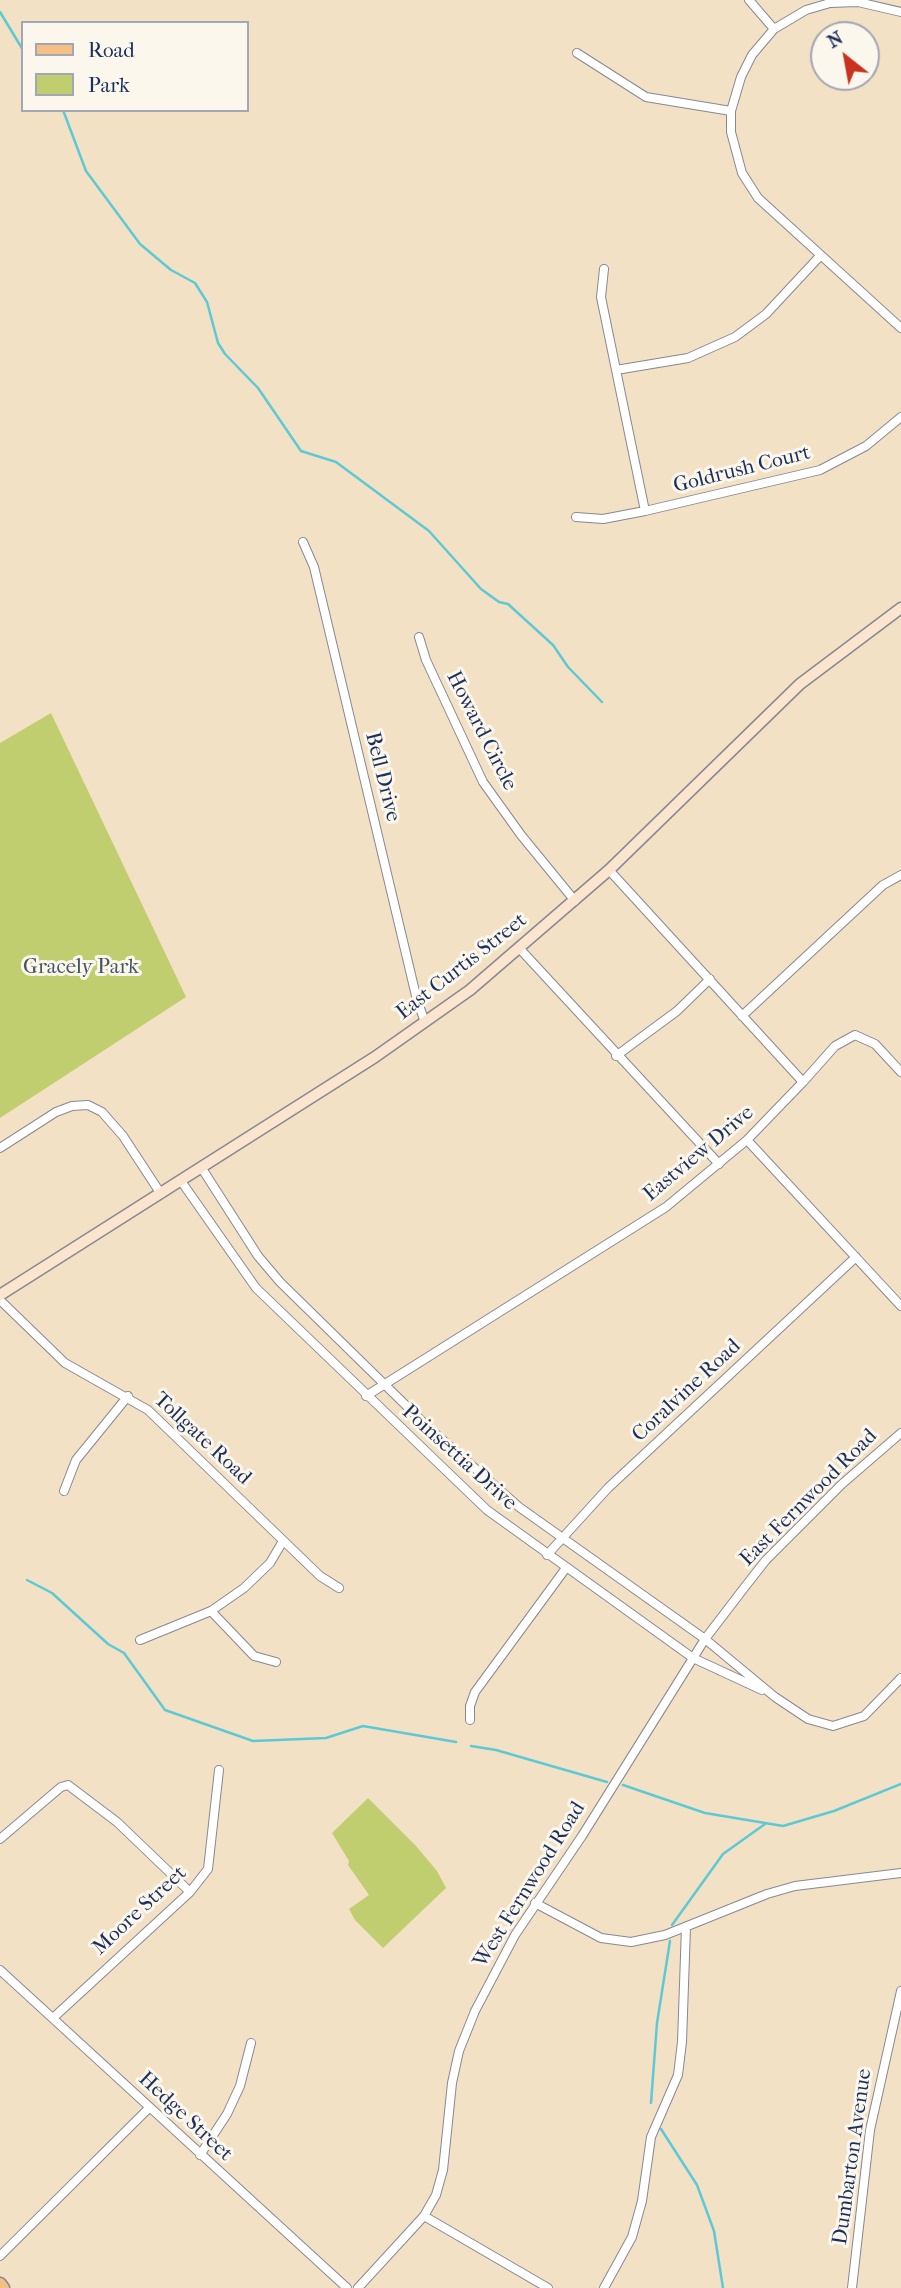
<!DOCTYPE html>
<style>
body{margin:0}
#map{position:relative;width:901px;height:2288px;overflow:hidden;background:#f3e1c6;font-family:"IM FELL French Canon",serif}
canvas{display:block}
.legend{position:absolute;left:21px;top:21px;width:228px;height:91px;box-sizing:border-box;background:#fbf7ec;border:2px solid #a1a7b3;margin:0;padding:9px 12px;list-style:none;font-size:21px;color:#1b2f5e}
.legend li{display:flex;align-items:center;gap:14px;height:35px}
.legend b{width:35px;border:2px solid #a1a7b3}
.north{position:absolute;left:810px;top:21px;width:70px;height:70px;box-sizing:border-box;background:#fbf7ec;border:2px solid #a1a7b3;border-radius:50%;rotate:329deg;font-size:19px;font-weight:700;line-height:28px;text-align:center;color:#1b2f5e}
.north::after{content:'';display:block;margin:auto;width:24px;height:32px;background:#c8321e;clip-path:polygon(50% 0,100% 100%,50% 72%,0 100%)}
</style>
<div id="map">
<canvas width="901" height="2288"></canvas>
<ul class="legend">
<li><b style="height:9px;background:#f5bf86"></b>Road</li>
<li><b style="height:19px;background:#c1ce70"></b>Park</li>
</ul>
<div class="north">N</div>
</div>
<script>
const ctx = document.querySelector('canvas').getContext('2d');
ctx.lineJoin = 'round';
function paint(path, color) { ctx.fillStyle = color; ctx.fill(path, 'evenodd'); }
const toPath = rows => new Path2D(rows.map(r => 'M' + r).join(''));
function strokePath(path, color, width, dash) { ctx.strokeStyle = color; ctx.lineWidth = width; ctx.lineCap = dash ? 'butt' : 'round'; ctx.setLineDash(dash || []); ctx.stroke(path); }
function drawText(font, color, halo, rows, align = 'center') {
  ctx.font = font + ' "IM FELL French Canon",serif'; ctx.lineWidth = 6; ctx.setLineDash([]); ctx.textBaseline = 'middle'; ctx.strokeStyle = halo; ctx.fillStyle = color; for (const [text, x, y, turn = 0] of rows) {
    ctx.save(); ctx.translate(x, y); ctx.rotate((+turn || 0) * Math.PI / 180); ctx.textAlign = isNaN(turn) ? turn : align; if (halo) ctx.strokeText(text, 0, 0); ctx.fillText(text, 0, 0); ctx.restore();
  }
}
const green = toPath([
 [51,713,186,997,0,1118,0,743],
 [368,1798,416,1846,437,1871,446,1888,383,1948,355,1920,349,1909,369,1895,348,1865,349,1861,332,1833]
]);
const stream = toPath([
 [0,12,23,50],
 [63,110,86,171,140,244,171,270,195,283,207,302,218,343,225,354,258,388,301,451,336,462,429,531,481,589,499,602,508,604,553,645,568,667,602,702],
 [27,1580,52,1593,108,1644,124,1653,165,1710,253,1741,326,1738,363,1726,456,1742],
 [471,1746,496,1750,607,1782],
 [623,1785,705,1813,783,1826,834,1811,901,1784],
 [672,1925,723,1854,765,1824],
 [651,2103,657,2023,670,1941],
 [661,2129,697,2185,714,2231,723,2288]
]);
const street = toPath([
 [749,0,774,29],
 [901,12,858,2,830,3,806,10,774,29,752,55,741,77,731,111,731,132,742,173,758,198,901,328],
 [577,53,646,97,731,111],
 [604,269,601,297,645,511],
 [616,370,688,358,735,337,766,314,820,256],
 [576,517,603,519,645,511,820,470,866,446,901,417],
 [303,542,314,567,417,1000,425,1022],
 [419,637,426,660,483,782,521,835,575,901],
 [520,949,719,1164],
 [742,1016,883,885,901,875],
 [616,1056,677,1011,710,979],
 [803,1082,835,1046,855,1035,875,1044,901,1072],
 [747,1140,901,1306],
 [0,1148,56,1112,72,1106,88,1105,102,1112,123,1136,161,1194],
 [201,1167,258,1256,280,1282,429,1428,519,1507,705,1639,775,1697,808,1719,833,1726,864,1716,901,1678],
 [181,1181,256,1288,487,1510,693,1658,762,1690],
 [0,1300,65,1363,148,1410,320,1576,339,1588],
 [366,1396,666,1207,747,1140,803,1082,609,870],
 [64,1491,76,1460,128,1396],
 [547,1555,608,1488,856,1257],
 [211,1611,254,1656,276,1662],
 [140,1640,211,1611,244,1588,270,1563,283,1541],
 [470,1720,470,1706,475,1692,566,1568],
 [0,1839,61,1787,68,1785,117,1822,190,1892],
 [535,1903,601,1938,631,1942,665,1935,767,1894,795,1886,901,1873],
 [0,1970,347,2288],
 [53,2018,190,1892,208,1869,219,1770],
 [200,2155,227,2114,240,2086,251,2043],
 [424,2216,548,2288],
 [0,2256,149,2108],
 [358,2288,424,2216,436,2195,443,2170,452,2083,459,2051,475,2011,515,1935,582,1836,705,1639,744,1588,766,1560,842,1484,901,1433],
 [604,2288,632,2237,642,2201,651,2137,678,2075,682,2042,686,1927],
 [852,2288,870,2130,901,1991]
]);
const secondary = toPath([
 [0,1295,375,1057,470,990,609,870,800,684,901,608]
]);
const primary = toPath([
 [0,2284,3,2288]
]);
const streetNames = [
 ["Goldrush Court",742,470,-14],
 ["Howard Circle",481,731,63],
 ["Bell Drive",382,777,76],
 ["East Curtis Street",462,967,-38],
 ["Eastview Drive",699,1154,-40],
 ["Coralvine Road",687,1391,-43],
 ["Tollgate Road",202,1439,43],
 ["Poinsettia Drive",459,1458,42],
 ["East Fernwood Road",809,1498,-45],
 ["West Fernwood Road",530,1885,-58],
 ["Moore Street",140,1911,-43],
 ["Hedge Street",185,2117,43],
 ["Dumbarton Avenue",853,2157,-82]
];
const parkNames = [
 ["Gracely Park",81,968]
];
paint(green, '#c1ce70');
strokePath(stream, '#5dc9d5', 2.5);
strokePath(street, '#878892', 10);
strokePath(secondary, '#878892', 13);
strokePath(primary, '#878892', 15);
strokePath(street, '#fff', 8);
strokePath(secondary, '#fbe5cf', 10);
strokePath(primary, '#f5bf86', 12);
drawText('21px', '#1b2f5e', '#fbf7ec', streetNames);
drawText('21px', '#445762', '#fbf7ec', parkNames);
</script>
